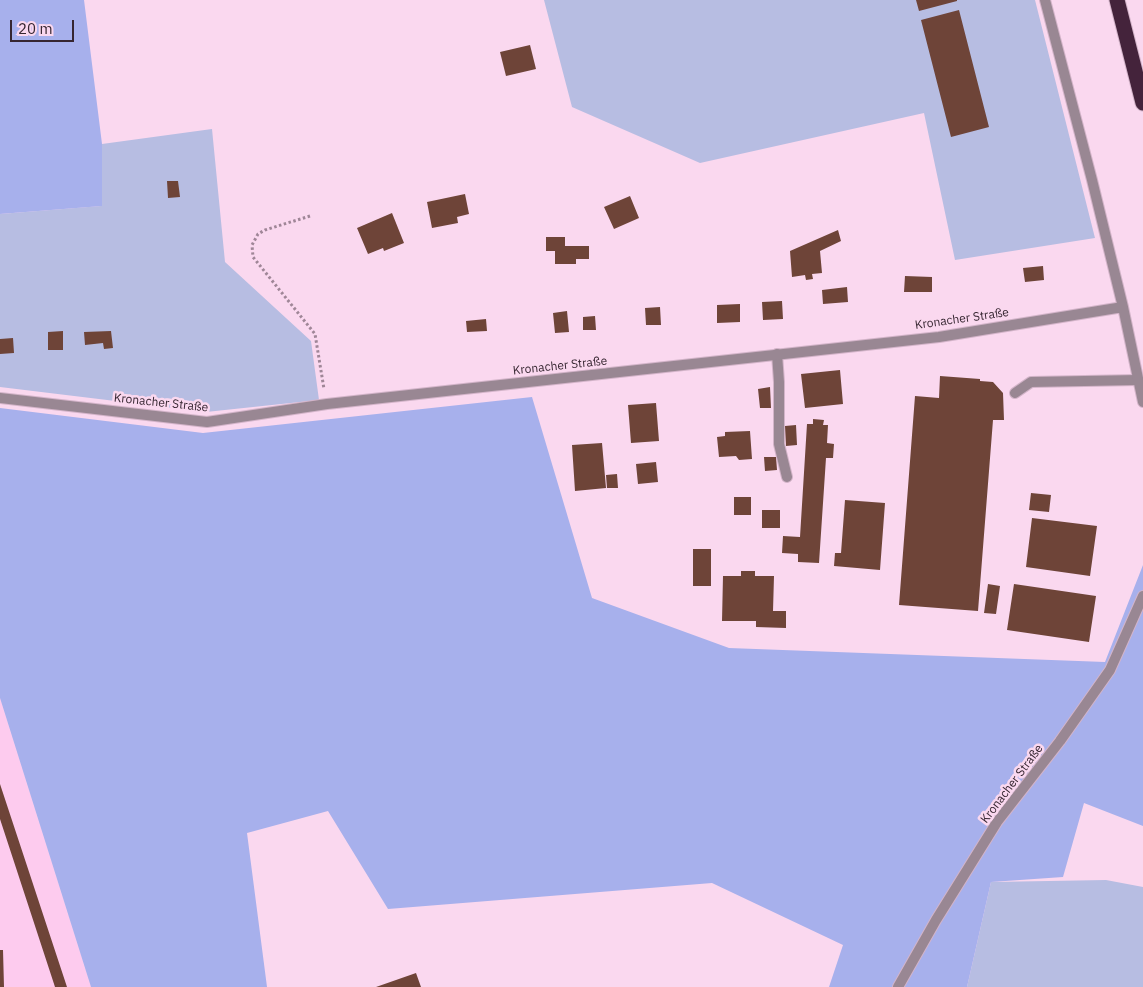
<!DOCTYPE html>
<meta charset="utf-8">
<style>
body{margin:0}
#map{position:relative;width:1143px;height:987px;overflow:hidden;background:#fad8ef;font-family:"IBM Plex Sans",sans-serif}
canvas{display:block}
.scale{position:absolute;left:10px;top:20px;width:64px;height:22px;box-sizing:border-box;border:2px solid #362631;border-top:0;padding-left:6px;font-size:15px;line-height:18px;white-space:nowrap;color:#362631;-webkit-text-stroke:4px #fad8ef;paint-order:stroke}
</style>
<div id="map">
<canvas width="1143" height="987"></canvas>
<div class="scale">20 m</div>
</div>
<script>
const ctx = document.querySelector('canvas').getContext('2d');
ctx.lineJoin = 'round';
function paint(path, color) { ctx.fillStyle = color; ctx.fill(path, 'evenodd'); }
const toPath = rows => new Path2D(rows.map(r => 'M' + r).join(''));
function strokePath(path, color, width, dash) { ctx.strokeStyle = color; ctx.lineWidth = width; ctx.lineCap = dash ? 'butt' : 'round'; ctx.setLineDash(dash || []); ctx.stroke(path); }
function drawText(font, color, halo, rows, align = 'center') {
  ctx.font = font + ' "IBM Plex Sans",sans-serif'; ctx.lineWidth = 5; ctx.setLineDash([]); ctx.textBaseline = 'middle'; ctx.strokeStyle = halo; ctx.fillStyle = color; for (const [text, x, y, turn = 0] of rows) {
    ctx.save(); ctx.translate(x, y); ctx.rotate((+turn || 0) * Math.PI / 180); ctx.textAlign = isNaN(turn) ? turn : align; if (halo) ctx.strokeText(text, 0, 0); ctx.fillText(text, 0, 0); ctx.restore();
  }
}
const built = toPath([
 [0,698,91,987,0,987]
]);
const green = toPath([
 [544,0,1035,0,1095,238,955,260,924,113,700,163,572,107],
 [212,129,225,262,311,341,319,400,206,412,0,387,0,214,101,206,102,144],
 [1106,880,1143,887,1143,987,967,987,991,882]
]);
const forest = toPath([
 [0,0,84,0,102,144,102,206,0,214],
 [532,397,592,598,729,648,1105,662,1143,565,1143,826,1084,803,1063,877,991,882,967,987,829,987,843,945,712,883,388,909,328,811,247,833,267,987,91,987,0,698,0,408,203,433]
]);
const building = toPath([
 [916,0,957,0,957,1,919,11],
 [959,10,989,127,951,137,921,20],
 [530,45,536,69,506,76,500,52],
 [167,181,178,181,180,197,168,198],
 [465,194,469,214,457,217,458,223,432,228,427,202],
 [630,196,639,218,614,229,604,207],
 [392,213,404,243,384,251,383,248,368,254,357,228],
 [838,230,841,241,820,251,822,273,812,274,813,279,806,280,805,275,792,277,790,251],
 [546,237,565,237,565,246,589,246,589,259,576,259,576,264,555,264,555,251,546,251],
 [1043,266,1044,280,1025,282,1023,268],
 [905,276,932,277,932,292,904,292],
 [847,287,848,302,823,304,822,290],
 [782,301,783,319,763,320,762,302],
 [740,304,740,322,717,323,717,305],
 [660,307,661,325,646,325,645,308],
 [567,311,569,332,555,333,553,313],
 [595,316,596,330,583,330,583,317],
 [486,319,487,331,467,332,466,321],
 [63,331,63,350,48,350,48,332],
 [111,331,113,348,104,349,103,343,85,345,84,332],
 [13,338,14,353,0,354,0,339],
 [840,370,843,404,805,408,801,374],
 [940,376,980,379,980,381,993,382,1003,393,1004,420,993,420,978,611,899,605,915,396,939,398],
 [770,387,771,408,760,408,758,389],
 [656,403,659,441,631,443,628,405],
 [813,419,824,420,823,425,828,425,827,443,834,444,833,458,826,458,819,563,798,562,798,554,782,553,783,536,800,537,807,424,813,424],
 [796,425,797,445,786,446,785,426],
 [750,431,752,459,739,460,736,456,719,457,717,437,725,436,725,432],
 [602,443,606,488,575,491,572,445],
 [764,457,776,457,777,470,765,471],
 [656,462,658,482,638,484,636,464],
 [617,474,618,488,607,488,606,475],
 [1031,493,1051,495,1049,512,1029,510],
 [734,497,751,497,751,515,734,515],
 [845,500,885,503,880,570,834,566,835,553,841,553],
 [762,510,780,510,780,528,762,528],
 [1032,518,1097,526,1090,576,1026,567],
 [693,549,711,549,711,586,693,586],
 [741,571,755,571,755,576,774,576,773,611,786,611,786,628,756,627,756,621,722,621,723,576,741,576],
 [988,584,1000,586,996,614,984,613],
 [1014,584,1096,596,1089,642,1007,630],
 [0,784,67,987,55,987,0,819],
 [0,950,3,950,4,987,0,987],
 [416,973,421,987,376,987]
]);
const path = toPath([
 [310,216,265,230,258,234,252,245,253,257,315,334,324,389]
]);
const service = toPath([
 [777,354,779,382,779,444,787,477],
 [1015,393,1031,382,1138,380]
]);
const minor = toPath([
 [1045,0,1092,180,1123,307,1143,402],
 [0,398,207,422,327,404,939,337,1123,307],
 [898,987,936,920,997,822,1060,741,1110,670,1143,596]
]);
const motorway = toPath([
 [1117,0,1143,103]
]);
const streetNames = [
 ["Kronacher Straße",962,319,-8],
 ["Kronacher Straße",560,366,-6],
 ["Kronacher Straße",161,403,6],
 ["Kronacher Straße",1012,784,-53]
];
paint(built, '#fdcbee');
paint(green, '#b7bde2');
paint(forest, '#a7b0ec');
paint(building, '#6e4438');
strokePath(service, '#d3b4c9', 12);
strokePath(minor, '#d3b4c9', 12);
strokePath(motorway, '#d3b4c9', 17);
strokePath(path, '#9f8697', 3, [2.5, 2.5]);
strokePath(service, '#998793', 10);
strokePath(minor, '#998793', 10);
strokePath(motorway, '#44233b', 15);
drawText('12px', '#362631', '#fad8ef', streetNames);
</script>
